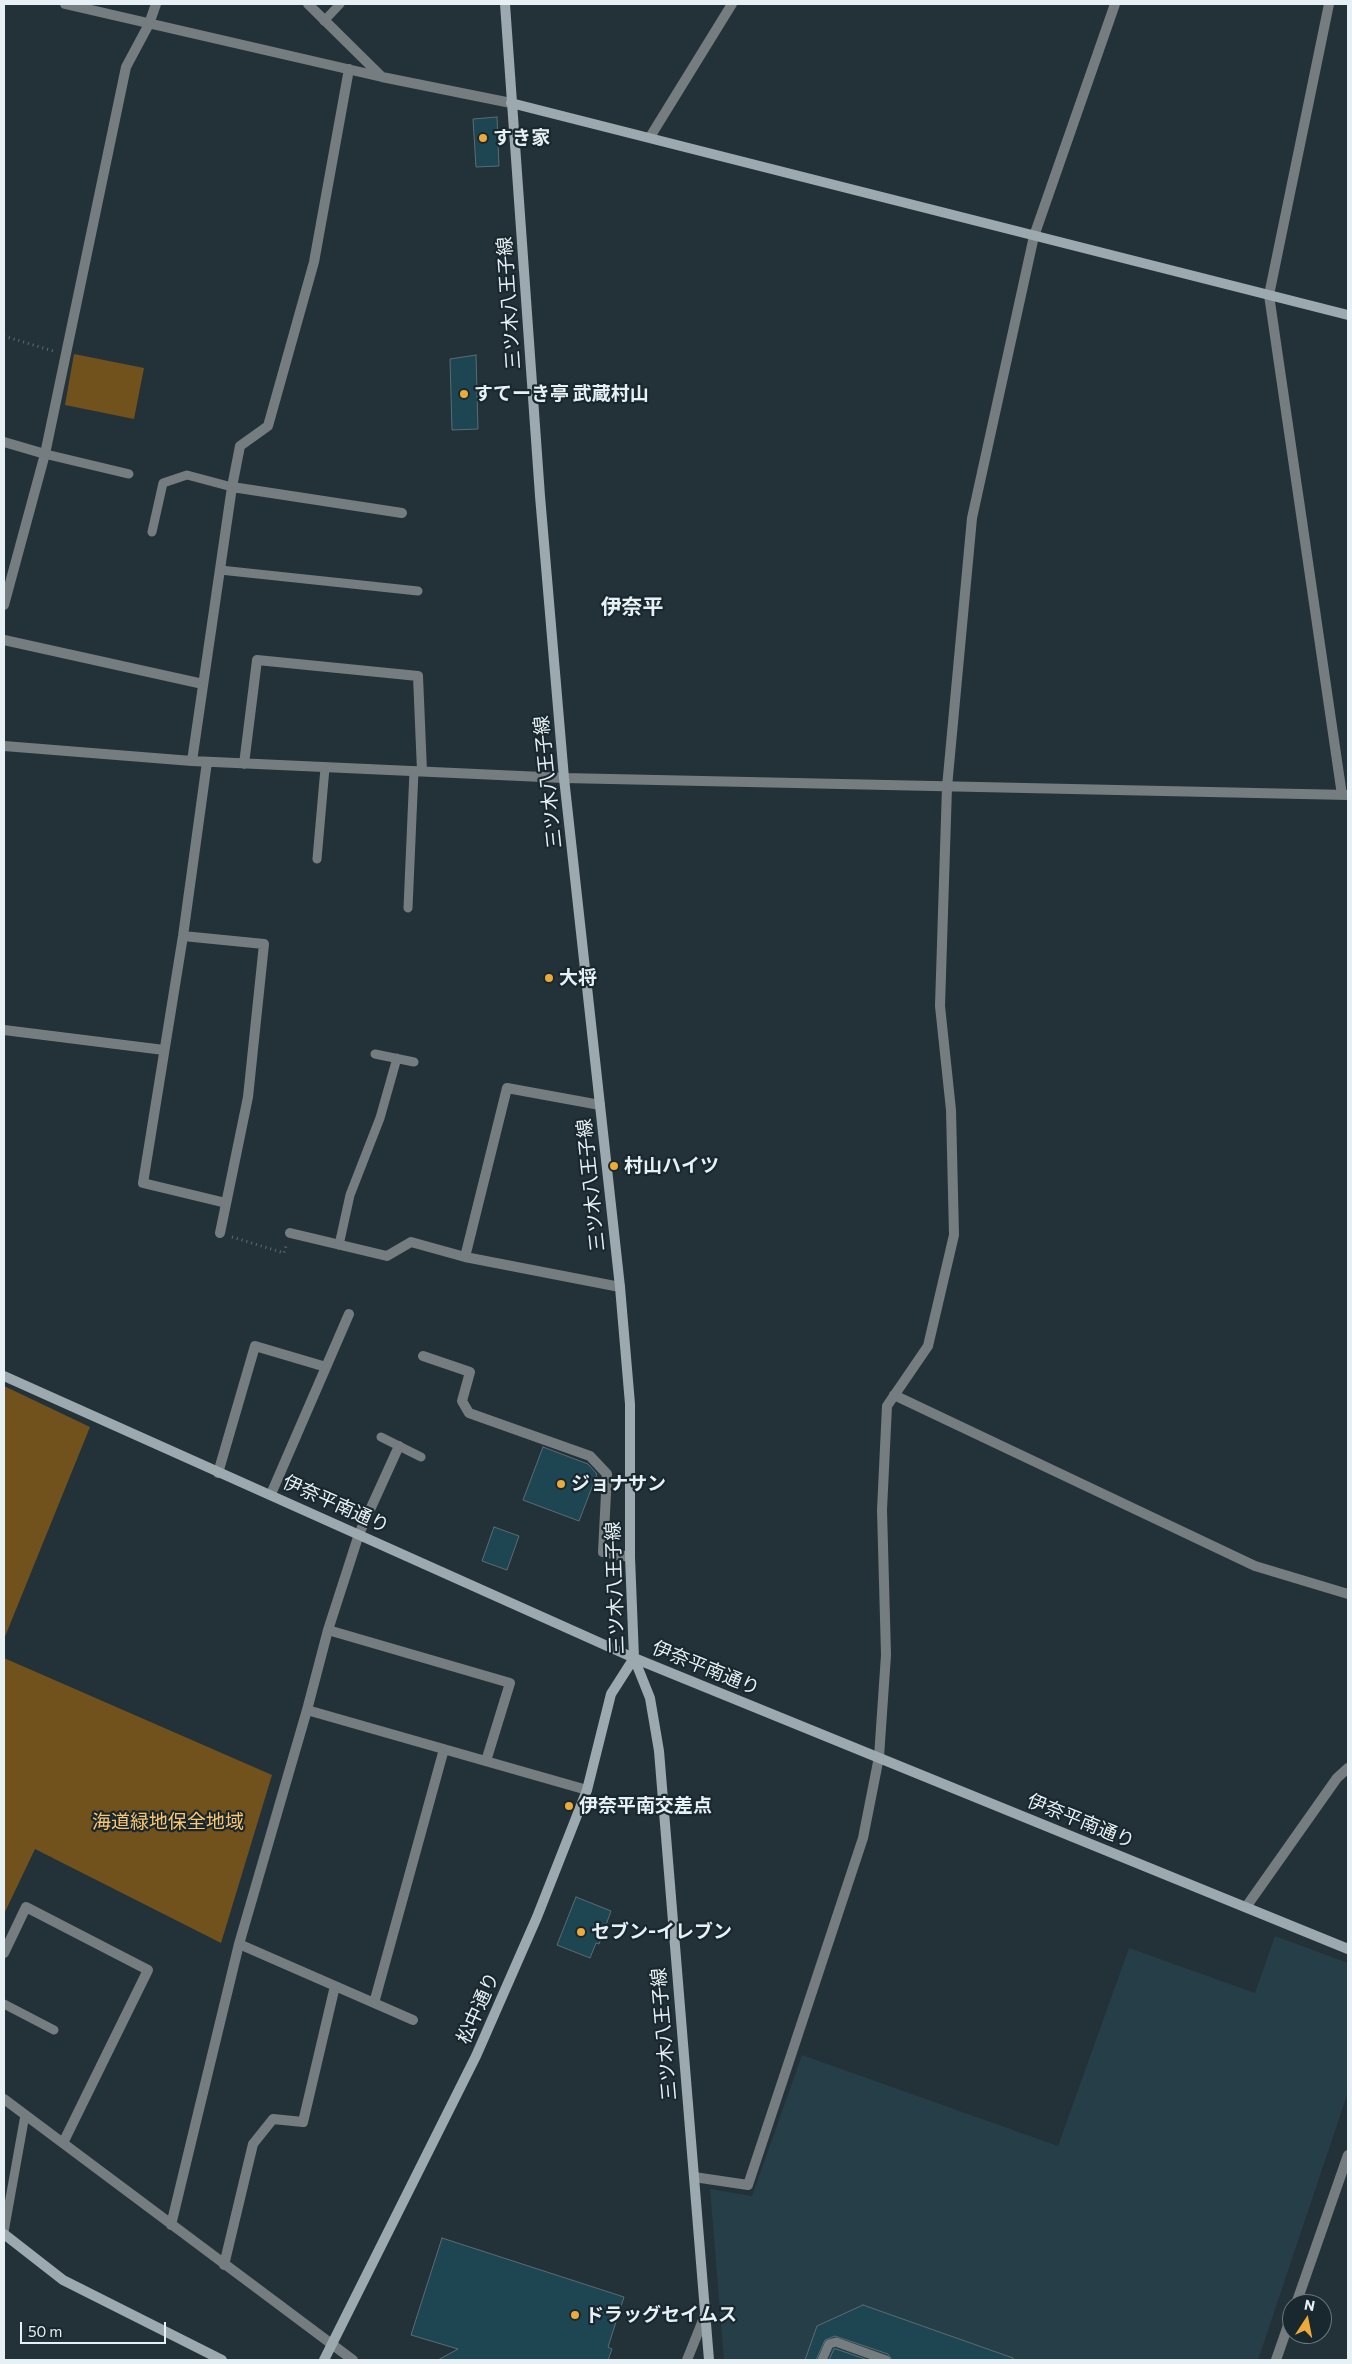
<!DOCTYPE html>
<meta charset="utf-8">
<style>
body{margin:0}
#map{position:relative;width:1352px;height:2364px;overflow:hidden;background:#233238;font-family:Commissioner,sans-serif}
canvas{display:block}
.frame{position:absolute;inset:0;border:5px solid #e7f0f4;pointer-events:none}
.north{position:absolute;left:1282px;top:2294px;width:50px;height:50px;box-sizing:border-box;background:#19282e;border:1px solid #6b787d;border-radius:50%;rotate:11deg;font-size:14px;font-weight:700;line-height:20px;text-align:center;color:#e7f0f4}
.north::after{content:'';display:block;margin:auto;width:18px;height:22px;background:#ebaa39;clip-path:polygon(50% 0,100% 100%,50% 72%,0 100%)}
.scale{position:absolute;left:20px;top:2322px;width:146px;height:22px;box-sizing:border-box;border:2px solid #e7f0f4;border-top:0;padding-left:6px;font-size:15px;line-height:18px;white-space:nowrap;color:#e7f0f4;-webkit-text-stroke:4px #19282e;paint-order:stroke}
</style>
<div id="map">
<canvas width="1352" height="2364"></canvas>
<div class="frame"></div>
<div class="north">N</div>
<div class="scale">50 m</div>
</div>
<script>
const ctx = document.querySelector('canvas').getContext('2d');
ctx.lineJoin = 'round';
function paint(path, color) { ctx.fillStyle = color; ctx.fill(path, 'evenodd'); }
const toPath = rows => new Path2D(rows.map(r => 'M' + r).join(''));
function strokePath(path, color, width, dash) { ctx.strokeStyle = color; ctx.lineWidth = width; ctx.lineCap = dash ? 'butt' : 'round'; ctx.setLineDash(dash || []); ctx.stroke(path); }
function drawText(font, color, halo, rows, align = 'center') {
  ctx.font = font + ' Commissioner,"Noto Sans JP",sans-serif'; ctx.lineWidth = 4.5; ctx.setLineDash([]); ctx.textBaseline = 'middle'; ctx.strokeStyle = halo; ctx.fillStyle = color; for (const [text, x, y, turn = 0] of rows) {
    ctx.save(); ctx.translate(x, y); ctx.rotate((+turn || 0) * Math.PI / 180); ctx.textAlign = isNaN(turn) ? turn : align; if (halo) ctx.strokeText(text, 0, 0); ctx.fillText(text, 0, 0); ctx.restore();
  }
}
const built = toPath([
 [1275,1936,1348,1963,1348,2092,1258,2360,724,2360,710,2189,752,2196,802,2055,1058,2146,1129,1948,1255,1993]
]);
const green = toPath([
 [74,354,144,368,134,419,65,405],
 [4,1386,90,1427,4,1639],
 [4,1658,272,1775,221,1943,35,1849,4,1914]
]);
const building = toPath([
 [497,117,499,166,476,167,473,119,497,117],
 [476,355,478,429,452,430,450,359,476,355],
 [543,1447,588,1464,597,1474,579,1521,523,1500,543,1447],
 [494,1527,519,1536,507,1570,482,1561,494,1527],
 [576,1897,611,1911,599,1944,596,1943,590,1958,557,1945,576,1897],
 [442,2238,624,2297,608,2347,612,2349,608,2360,438,2360,458,2349,411,2335,442,2238],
 [863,2305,1013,2358,1013,2360,892,2360,888,2354,835,2336,825,2340,816,2360,805,2360,817,2326,863,2305],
 [834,2349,836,2349,868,2360,829,2360,834,2349]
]);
const path = toPath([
 [4,336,53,351],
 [232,1237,284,1253,286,1246]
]);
const lane = toPath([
 [324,21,340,4],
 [45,454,129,474],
 [152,532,163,483,187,475,232,487],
 [220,570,418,591],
 [317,859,325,768],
 [408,908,414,771],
 [375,1054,414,1062],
 [339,1245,350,1195,380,1118,397,1058],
 [381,1437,421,1457],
 [4,2004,54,2030],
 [4,2232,25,2115],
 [822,2360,829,2344,836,2342,886,2360]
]);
const street = toPath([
 [65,4,382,77,511,103],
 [308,4,381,76],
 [1329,4,1269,295,1342,795],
 [650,137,732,4],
 [4,442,45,454],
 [232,487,402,513],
 [4,605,45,454,126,67,149,24,156,4],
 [4,640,203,684],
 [4,746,192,761,564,778,1348,795],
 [192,761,232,487,240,446,268,426,314,262,349,69],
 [207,762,183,936,143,1183,226,1203],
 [244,764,257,660,418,676,422,771],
 [183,936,264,944,248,1097,220,1233],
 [4,1030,164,1050],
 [290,1233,387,1256,411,1242,465,1257,620,1287],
 [465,1257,507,1088,600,1105],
 [423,1356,470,1372,462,1401,469,1413,590,1456,607,1474,603,1552,630,1557],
 [894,1395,1255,1566,1348,1594],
 [218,1473,255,1346,326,1367],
 [271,1494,349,1314],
 [328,1630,510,1683,486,1761],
 [307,1710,587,1790],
 [1246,1907,1337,1778,1348,1768],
 [239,1944,413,2020],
 [4,1953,26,1907,148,1970,63,2143],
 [374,2003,444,1749],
 [4,2099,353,2360],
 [694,2177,748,2185,863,1838,879,1757,886,1655,882,1510,887,1406,928,1346,954,1235,951,1110,940,1006,947,787,972,518,1034,236,1115,4],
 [171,2225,239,1944,307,1710,328,1630,359,1534,399,1446],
 [224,2265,253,2144,273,2119,303,2122,335,1986],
 [1296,2304,1348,2155],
 [687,2360,705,2315],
 [1276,2360,1292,2314]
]);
const secondary = toPath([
 [505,4,540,496,564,778,620,1287,630,1404,630,1557,634,1658,650,1698,659,1751,709,2360],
 [511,103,1348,315],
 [4,1376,634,1658,1348,1949],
 [4,2234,63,2280,222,2360],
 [324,2360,476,2056,537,1917,587,1790,611,1694,634,1658]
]);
const markers = [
 [483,138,5,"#ebaa39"],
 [464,394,5,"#ebaa39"],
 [549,978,5,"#ebaa39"],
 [614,1166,5,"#ebaa39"],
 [561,1484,5,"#ebaa39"],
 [569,1806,5,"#ebaa39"],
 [581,1932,5,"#ebaa39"],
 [575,2315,5,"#ebaa39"]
];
const poiNames = [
 ["すき家",493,138],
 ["すてーき亭 武蔵村山",474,394],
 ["大将",559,978],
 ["村山ハイツ",624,1166],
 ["ジョナサン",571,1484],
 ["伊奈平南交差点",579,1806],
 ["セブン-イレブン",591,1932],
 ["ドラッグセイムス",585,2315]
];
const streetNames = [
 ["三ツ木八王子線",509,303,-94],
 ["三ツ木八王子線",548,782,-96],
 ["三ツ木八王子線",591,1185,-96],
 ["伊奈平南通り",336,1504,24],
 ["三ツ木八王子線",615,1588,-92],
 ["伊奈平南通り",706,1668,22],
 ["伊奈平南通り",1081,1821,22],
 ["松中通り",478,2008,-66],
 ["三ツ木八王子線",664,2034,-95]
];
const parkNames = [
 ["海道緑地保全地域",168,1822]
];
const quarterNames = [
 ["伊奈平",632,607]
];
paint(built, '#263e47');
paint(green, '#71511c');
paint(building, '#1e4552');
strokePath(building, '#5b6c73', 1);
strokePath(path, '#5f6c71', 3, [1, 4]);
strokePath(lane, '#757d80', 9);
strokePath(street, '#757d80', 10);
strokePath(secondary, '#9ca9ae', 10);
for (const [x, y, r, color] of markers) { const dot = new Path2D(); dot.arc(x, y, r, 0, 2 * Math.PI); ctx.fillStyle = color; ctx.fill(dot); strokePath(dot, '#19282e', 2); }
drawText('bold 19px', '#e7f0f4', '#19282e', poiNames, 'left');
drawText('19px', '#e7f0f4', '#19282e', streetNames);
drawText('19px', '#fdc56e', '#19282e', parkNames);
drawText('bold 21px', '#e7f0f4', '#19282e', quarterNames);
</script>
